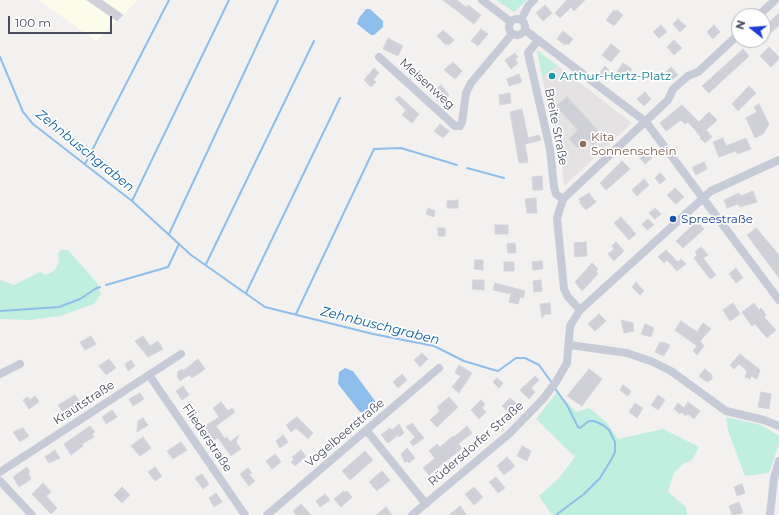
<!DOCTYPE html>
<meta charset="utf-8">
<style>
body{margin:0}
#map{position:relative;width:779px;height:515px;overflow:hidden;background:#f3f1f0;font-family:Montserrat,sans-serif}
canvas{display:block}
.north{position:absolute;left:731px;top:8px;width:40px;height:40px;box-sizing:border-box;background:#fff;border:1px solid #b6b8be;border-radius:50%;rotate:287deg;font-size:11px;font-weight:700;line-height:16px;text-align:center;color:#484e5d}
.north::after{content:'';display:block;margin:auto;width:14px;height:18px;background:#1d3ce0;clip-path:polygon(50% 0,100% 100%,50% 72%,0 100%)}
.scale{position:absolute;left:8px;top:16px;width:104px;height:18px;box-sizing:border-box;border:2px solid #484e5d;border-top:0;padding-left:5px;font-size:12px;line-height:14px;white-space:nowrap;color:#484e5d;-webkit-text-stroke:3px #fff;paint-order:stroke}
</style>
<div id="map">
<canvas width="779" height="515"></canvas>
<div class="north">N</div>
<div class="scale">100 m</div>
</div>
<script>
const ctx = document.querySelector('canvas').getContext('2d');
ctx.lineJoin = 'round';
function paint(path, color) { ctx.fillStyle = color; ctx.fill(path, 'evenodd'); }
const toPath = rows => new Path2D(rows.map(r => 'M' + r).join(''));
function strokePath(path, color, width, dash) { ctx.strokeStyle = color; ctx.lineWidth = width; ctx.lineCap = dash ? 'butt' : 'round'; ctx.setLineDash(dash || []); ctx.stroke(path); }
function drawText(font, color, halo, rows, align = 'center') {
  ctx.font = font + ' Montserrat,sans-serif'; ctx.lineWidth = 3.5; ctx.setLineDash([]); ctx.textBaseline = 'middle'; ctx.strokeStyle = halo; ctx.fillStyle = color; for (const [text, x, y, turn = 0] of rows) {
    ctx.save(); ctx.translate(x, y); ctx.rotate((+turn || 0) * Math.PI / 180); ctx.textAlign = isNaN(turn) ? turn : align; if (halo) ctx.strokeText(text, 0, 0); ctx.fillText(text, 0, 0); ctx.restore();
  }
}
const commercial = toPath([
 [39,0,138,0,96,41]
]);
const education = toPath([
 [558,66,632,123,564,186,562,165,542,77]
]);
const green = toPath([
 [496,0,527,0,514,12],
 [537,50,558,66,542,77],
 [61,250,68,250,97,283,101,294,94,304,60,316,30,320,0,319,0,280,14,285,40,272,46,275,55,270,59,261,58,254],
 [557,392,576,412,589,408,607,423,618,439,663,429,699,447,692,460,683,464,674,473,668,492,686,507,687,515,552,515,539,496,559,478,575,457,536,419],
 [726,417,761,425,779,436,779,444,769,473,745,476,728,431]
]);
const water = toPath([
 [366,9,370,9,383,21,383,27,374,35,371,35,357,24,359,18],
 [345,368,353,371,375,401,376,408,373,414,360,412,338,384,339,372]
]);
const stream = toPath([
 [0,57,23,112,33,124,132,201,191,255,265,307,373,334,434,346,464,361,494,370,498,371,516,358,525,358,539,365,552,383],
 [85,164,169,0],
 [467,168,504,178],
 [132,201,229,0],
 [169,234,278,0],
 [206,264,314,41],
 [106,285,168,267,179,244],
 [246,293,340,98],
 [0,311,59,307,80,299,95,289,100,287],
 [296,314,374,149,401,148,457,165],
 [554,387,567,405,578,427,580,428,589,421,594,421,603,425,609,430,615,442,615,452,611,460,600,478,584,494,556,515]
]);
const building = toPath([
 [87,0,102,0,123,15,117,21,87,0],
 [443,0,457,0,467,8,468,5,481,15,474,24,443,0],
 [567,0,585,0,574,11,571,7,560,18,555,13,567,0],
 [545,5,552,13,543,21,536,13,545,5],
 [614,10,616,12,617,10,623,15,614,26,606,20,614,10],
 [779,13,779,26,770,33,764,27,779,13],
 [678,19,686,26,680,32,673,24,678,19],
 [661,25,667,32,659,38,653,32,661,25],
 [714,25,720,32,713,39,707,32,714,25],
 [481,29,488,34,478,46,471,41,481,29],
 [443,30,454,40,449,45,448,43,446,45,437,36,443,30],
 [563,31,573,39,568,45,566,43,565,45,557,39,563,31],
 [388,38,403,46,398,56,383,49,388,38],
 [674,40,682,48,674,55,667,47,674,40],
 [611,44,620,51,611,62,602,55,611,44],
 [769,47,779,57,779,59,771,67,760,56,769,47],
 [743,49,749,56,709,93,702,86,743,49],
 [515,53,518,57,515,59,518,63,511,69,505,60,515,53],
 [453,62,462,71,455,79,444,70,453,62],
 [623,63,632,69,627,77,623,75,620,80,614,76,623,63],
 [605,66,609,70,604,78,599,74,605,66],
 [671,67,678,75,671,81,664,74,671,67],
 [374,68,379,73,373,80,376,82,371,87,364,80,374,68],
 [519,74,522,82,509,86,507,79,519,74],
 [441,85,449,95,443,99,442,97,437,101,431,92,441,85],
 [749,86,756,93,738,111,732,104,749,86],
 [645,92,651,99,644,106,637,99,645,92],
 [510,93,511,103,500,105,499,95,510,93],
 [399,96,419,114,412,123,402,115,406,110,395,99,399,96],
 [567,97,603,136,593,145,588,139,578,148,569,139,578,130,556,106,567,97],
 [759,104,769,124,763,134,755,138,746,118,757,112,754,107,759,104],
 [682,105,699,122,709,112,717,120,706,130,712,137,705,143,700,138,701,137,688,122,685,124,681,120,666,131,660,123,682,105],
 [522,109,528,138,539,135,541,140,525,144,528,162,519,163,510,112,522,109],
 [440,124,449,131,443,138,434,131,440,124],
 [723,138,726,146,746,138,751,149,737,154,736,151,719,157,713,142,723,138],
 [644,148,652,158,645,164,637,154,644,148],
 [622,161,630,169,606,190,600,183,622,161],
 [704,162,707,169,696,175,692,167,704,162],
 [660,173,666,179,660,184,655,178,660,173],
 [542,176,543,190,533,190,532,177,542,176],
 [644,179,649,185,637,196,632,190,644,179],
 [675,188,684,197,676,204,667,195,675,188],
 [753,191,757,202,740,207,738,204,727,208,724,200,739,193,741,196,753,191],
 [589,193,596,202,586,210,579,202,581,201,579,199,589,193],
 [536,198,537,213,527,213,525,199,536,198],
 [458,200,458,208,447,208,447,201,458,200],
 [428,208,435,211,434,217,426,214,428,208],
 [655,208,661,214,655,219,649,213,655,208],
 [621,217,636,234,629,240,614,223,621,217],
 [648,219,654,225,647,230,642,224,648,219],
 [697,221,704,229,683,248,676,241,697,221],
 [495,225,508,225,508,234,495,234,495,225],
 [438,228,445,228,445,236,438,236,438,228],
 [756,228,779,255,779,278,747,235,756,228],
 [586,242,587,256,575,257,574,243,586,242],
 [616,242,624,251,614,261,608,254,614,249,612,246,616,242],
 [515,243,516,253,508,253,507,244,515,243],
 [701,247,708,255,703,258,716,275,710,279,694,258,697,255,695,252,701,247],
 [666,250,678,262,681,259,686,264,677,271,667,260,664,263,658,257,666,250],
 [475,260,483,260,483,270,474,269,475,260],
 [542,261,543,269,533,270,532,262,542,261],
 [504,262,514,262,514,271,504,271,504,262],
 [592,263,598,269,596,271,598,274,582,291,575,282,592,263],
 [736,268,743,278,736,283,729,274,736,268],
 [473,280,484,280,484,290,472,289,473,280],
 [541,280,542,291,534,292,533,281,541,280],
 [636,282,644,291,640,295,632,287,636,282],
 [495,283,525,291,523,298,520,297,518,304,509,302,511,294,493,290,495,283],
 [550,303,551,314,545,314,542,318,540,304,550,303],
 [733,303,740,314,730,321,723,310,733,303],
 [754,303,759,310,761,308,766,315,764,317,776,330,767,338,755,324,752,326,742,312,754,303],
 [599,314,606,321,595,331,588,324,599,314],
 [621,320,633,323,634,331,624,333,621,320],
 [681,321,697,332,703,323,711,329,700,341,704,346,697,355,693,351,697,346,675,330,681,321],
 [645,324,654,328,651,337,641,334,645,324],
 [91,336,96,344,85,350,80,342,91,336],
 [143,336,150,346,158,341,163,349,148,357,135,341,143,336],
 [660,342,662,343,663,342,670,345,664,356,655,352,660,342],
 [422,353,428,359,420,367,414,360,422,353],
 [740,354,760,370,757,379,751,376,750,379,745,377,747,371,739,364,734,369,730,365,740,354],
 [109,359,116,368,106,375,99,366,109,359],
 [198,359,205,369,192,378,189,375,180,381,177,376,178,374,177,372,182,369,183,371,198,359],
 [131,360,135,366,128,371,125,364,131,360],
 [459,365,472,373,459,393,452,387,461,376,455,373,459,365],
 [589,369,602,379,582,406,567,396,589,369],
 [705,369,712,375,712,379,707,382,699,376,705,369],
 [402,374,407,380,398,388,393,382,402,374],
 [535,376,539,380,531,388,535,392,529,399,520,390,535,376],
 [497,378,503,383,499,388,493,382,497,378],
 [623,385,631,391,628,396,620,390,623,385],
 [183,386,189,395,182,400,176,391,183,386],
 [761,392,771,394,769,409,758,407,761,392],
 [140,393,144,399,133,406,129,399,140,393],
 [75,395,80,402,65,415,58,405,75,395],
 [658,395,665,400,658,410,651,405,658,395],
 [35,396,39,402,29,409,23,400,28,397,30,400,35,396],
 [449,397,458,407,437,427,430,420,440,411,437,407,449,397],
 [510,398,519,406,511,415,502,406,510,398],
 [481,400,485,404,482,408,486,412,479,419,471,410,481,400],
 [221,402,228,411,232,408,235,412,216,426,225,439,227,437,230,442,239,435,236,442,241,449,231,456,218,438,211,442,202,428,219,417,213,408,221,402],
 [688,402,700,411,694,419,688,414,686,416,681,412,680,414,674,409,678,403,684,408,688,402],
 [635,403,643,408,637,418,629,412,635,403],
 [112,410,117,417,106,424,102,417,112,410],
 [297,417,313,433,308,439,296,428,291,432,286,425,297,417],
 [143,418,148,425,137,432,138,421,143,418],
 [412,423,424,438,413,446,410,442,415,437,406,427,412,423],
 [399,424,404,433,399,437,398,435,388,443,381,435,390,428,392,430,399,424],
 [90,426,95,432,92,434,94,437,82,444,83,446,71,455,64,444,90,426],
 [467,426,472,433,458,444,462,448,429,475,423,468,435,458,429,451,437,444,440,447,453,436,454,437,467,426],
 [23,428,29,436,20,442,13,432,23,428],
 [283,435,288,442,280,448,276,441,283,435],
 [143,437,151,448,140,456,131,446,143,437],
 [181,442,187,450,173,459,167,451,181,442],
 [522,446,531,451,527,461,517,456,522,446],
 [407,448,415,458,409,463,407,461,405,463,401,454,407,448],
 [55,450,60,458,49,463,45,457,55,450],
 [301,450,306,456,295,466,291,462,294,459,292,457,301,450],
 [365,451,373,460,350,480,342,471,365,451],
 [275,454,281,462,272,469,266,461,275,454],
 [507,457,515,466,504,475,497,466,507,457],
 [27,467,30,472,28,473,31,479,19,487,13,477,27,467],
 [155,467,162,476,155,481,148,472,155,467],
 [248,468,252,473,249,474,255,481,249,486,240,474,248,468],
 [382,471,390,480,377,491,369,482,382,471],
 [202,474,209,484,203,489,195,478,202,474],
 [496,477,505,488,498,493,489,482,496,477],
 [43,483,51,492,46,496,57,508,51,514,32,494,43,483],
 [742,484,745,493,737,496,734,487,742,484],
 [122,487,130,495,122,503,114,495,122,487],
 [474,487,483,497,474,505,465,494,474,487],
 [344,491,345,493,347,491,352,497,341,507,334,499,344,491],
 [216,493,222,502,214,507,209,498,216,493],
 [325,494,330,500,320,507,316,501,325,494],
 [739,502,743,513,732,515,729,506,739,502],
 [301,504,311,515,296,515,293,511,301,504],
 [460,506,467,515,449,515,460,506],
 [386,507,392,515,376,515,386,507]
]);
const minor = toPath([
 [482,0,511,22],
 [758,16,775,0],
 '509 27a8 8 0 1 1 16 0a8 8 0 1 1-16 0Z',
 [521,20,528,6,534,0],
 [525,30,646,122,779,300],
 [538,40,528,53,550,149,554,187,556,194,563,199,557,218,564,289,568,297,580,310],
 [379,57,455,126,460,126,462,122,466,93,471,83,512,34],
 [563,199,668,100,673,89,688,76,698,72,739,34],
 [570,345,627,353,653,362,671,371,726,411,764,420,779,426],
 [0,374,20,364],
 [149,375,245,515],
 [367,431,426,504],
 [0,472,181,354],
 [0,481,32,515],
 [267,515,439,368],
 [412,515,509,434,543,399,556,382,567,363,570,326,580,310,711,191,779,160],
 [770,515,774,478,779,461]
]);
const markers = [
 [552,76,4,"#0f9aa8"],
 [583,144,4,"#8d6e63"],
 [673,219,4,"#1a4fb4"]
];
const cultureNames = [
 ["Arthur-Hertz-Platz",560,76]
];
const streetNames = [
 ["Meisenweg",427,84,42],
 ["Breite Straße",556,127,79],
 ["Krautstraße",84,403,-33],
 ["Vogelbeerstraße",345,433,-40],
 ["Fliederstraße",207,438,56],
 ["Rüdersdorfer Straße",476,444,-41]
];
const educationNames = [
 ["Kita",591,137],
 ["Sonnenschein",591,151]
];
const transitNames = [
 ["Spreestraße",681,219]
];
const waterNames = [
 ["Zehnbuschgraben",85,151,39],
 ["Zehnbuschgraben",380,326,14]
];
paint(commercial, '#fcfceb');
paint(education, '#e4e2e2');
paint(green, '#c0efdf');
paint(water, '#8ebeeb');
strokePath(stream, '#8ebeeb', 2);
paint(building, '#d0d1d8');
strokePath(building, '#d4d5db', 1);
strokePath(minor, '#c7cbd7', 8);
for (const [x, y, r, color] of markers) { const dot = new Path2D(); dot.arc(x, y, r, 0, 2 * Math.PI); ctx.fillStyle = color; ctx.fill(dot); strokePath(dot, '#fff', 1.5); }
drawText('12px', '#0d838f', '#fff', cultureNames, 'left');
drawText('12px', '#484e5d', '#fff', streetNames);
drawText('12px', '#785e54', '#fff', educationNames, 'left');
drawText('12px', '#164399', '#fff', transitNames, 'left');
drawText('italic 13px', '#0f5eaa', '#fff', waterNames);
</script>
